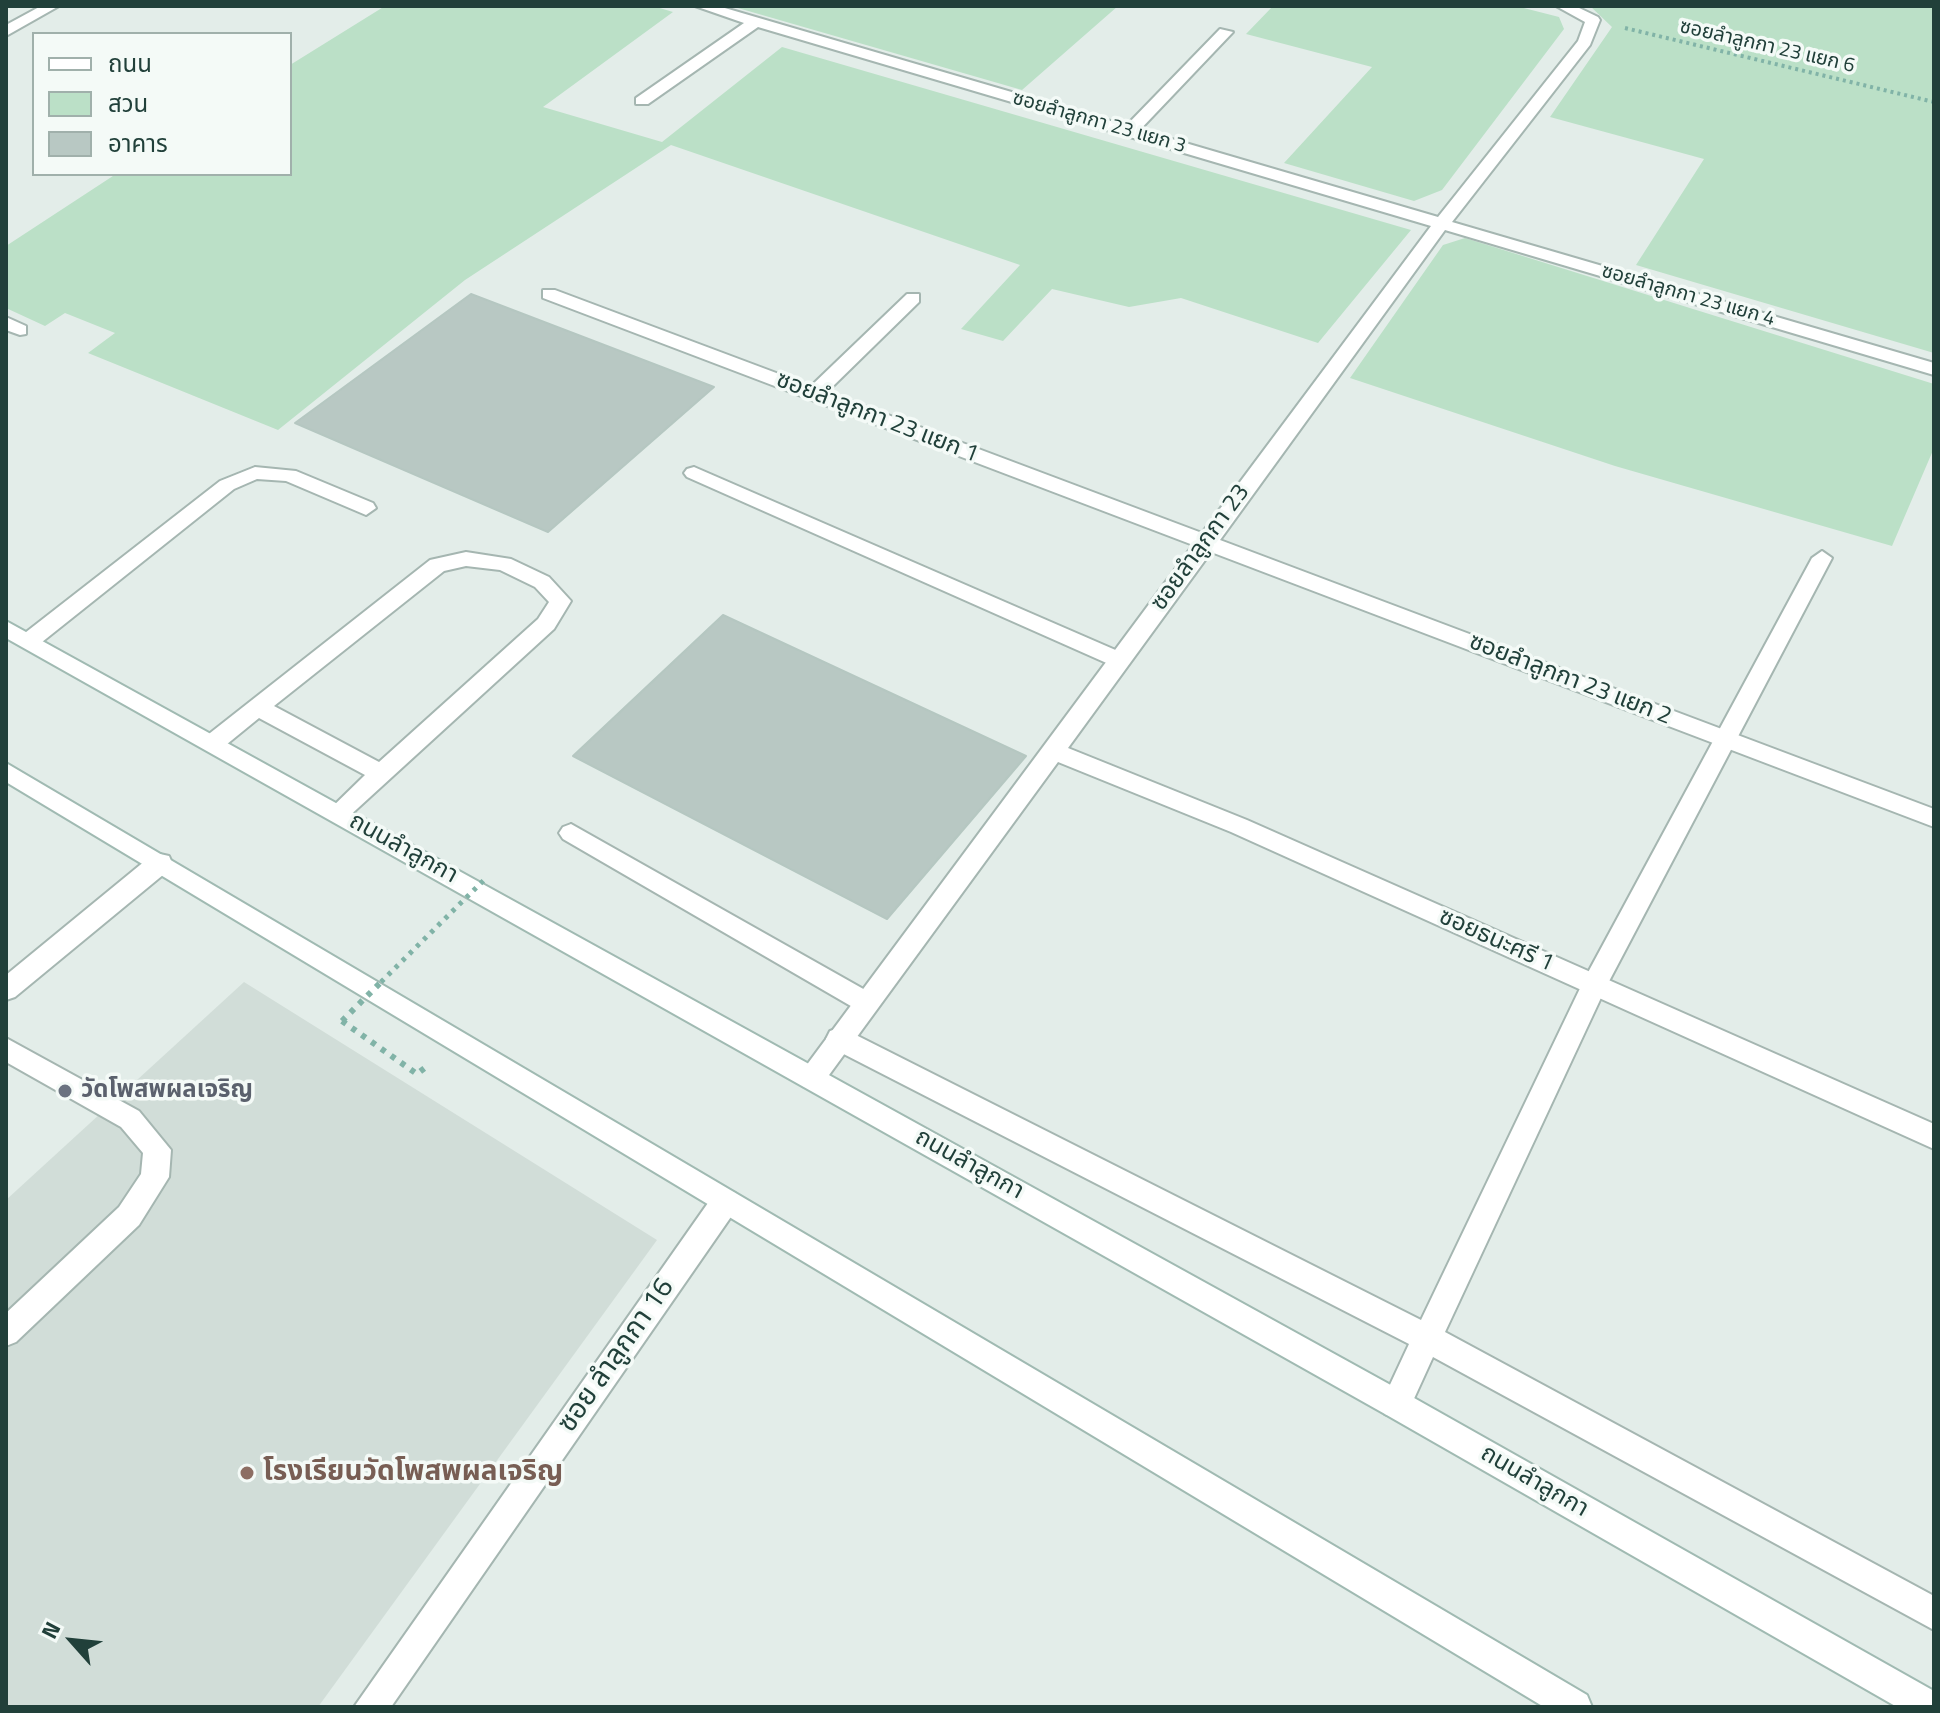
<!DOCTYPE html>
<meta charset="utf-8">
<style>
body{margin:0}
#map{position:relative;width:1940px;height:1713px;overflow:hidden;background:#e3ede9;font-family:"Titillium Web","Noto Sans Thai",sans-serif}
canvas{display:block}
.frame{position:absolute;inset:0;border:8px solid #21403a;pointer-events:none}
.legend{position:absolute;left:32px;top:32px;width:260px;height:144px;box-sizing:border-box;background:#f4faf7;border:2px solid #a0b0ab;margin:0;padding:10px 14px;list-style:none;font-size:24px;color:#21403a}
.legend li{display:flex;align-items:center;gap:16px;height:40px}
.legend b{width:40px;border:2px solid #a0b0ab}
.north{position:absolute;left:32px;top:1601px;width:80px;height:80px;-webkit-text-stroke:6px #f4faf7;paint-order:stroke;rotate:297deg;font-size:22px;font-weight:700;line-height:32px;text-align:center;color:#21403a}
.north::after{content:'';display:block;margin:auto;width:28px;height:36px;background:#21403a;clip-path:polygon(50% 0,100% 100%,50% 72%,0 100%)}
</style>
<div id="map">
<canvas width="1940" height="1713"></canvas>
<div class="frame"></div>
<ul class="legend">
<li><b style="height:10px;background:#fff"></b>ถนน</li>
<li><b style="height:22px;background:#bbe0c7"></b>สวน</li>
<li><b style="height:22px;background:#b8c8c3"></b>อาคาร</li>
</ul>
<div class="north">N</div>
</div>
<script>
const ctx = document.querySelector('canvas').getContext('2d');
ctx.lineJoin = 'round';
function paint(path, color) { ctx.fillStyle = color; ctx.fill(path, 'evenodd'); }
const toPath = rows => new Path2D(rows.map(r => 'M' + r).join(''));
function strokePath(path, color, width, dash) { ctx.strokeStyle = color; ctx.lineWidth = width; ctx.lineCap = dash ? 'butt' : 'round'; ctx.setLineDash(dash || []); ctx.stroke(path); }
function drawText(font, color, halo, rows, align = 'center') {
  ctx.font = font + ' "Titillium Web","Noto Sans Thai",sans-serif'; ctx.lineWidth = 7; ctx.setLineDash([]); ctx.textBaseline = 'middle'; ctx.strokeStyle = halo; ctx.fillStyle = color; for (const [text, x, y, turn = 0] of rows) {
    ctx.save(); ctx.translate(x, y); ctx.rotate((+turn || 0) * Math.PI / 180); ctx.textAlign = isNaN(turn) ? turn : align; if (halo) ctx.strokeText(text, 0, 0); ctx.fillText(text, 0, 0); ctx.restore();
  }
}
const built = toPath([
 [244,982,657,1240,318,1707,6,1707,6,1200]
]);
const green = toPath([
 [385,6,653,6,673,12,543,107,662,142,782,47,1411,230,1318,343,1181,298,1129,307,1052,289,1003,341,961,329,1020,265,671,145,465,280,278,430,88,353,115,333,65,313,45,326,6,308,6,246,116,174,290,174,290,65],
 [731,6,1118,6,1022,90],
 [1273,6,1516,6,1559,17,1564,29,1442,190,1414,201,1284,163,1372,67,1246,34],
 [1590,6,1934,6,1934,353,1636,265,1704,159,1550,117,1612,27],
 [1465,238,1934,384,1934,448,1892,546,1615,466,1350,378,1443,245]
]);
const building = toPath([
 [471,294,714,387,548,532,295,423,471,294],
 [723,615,1026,756,887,919,573,756,723,615]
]);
const pathFar1 = toPath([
 [1625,28,1934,102]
]);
const path = toPath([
 [342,1021,417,1074,426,1067]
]);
const service = toPath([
 [1220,29,1233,32,1135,135,1123,135,1123,129,1220,29],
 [6,317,26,326,26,334,20,335,6,330,6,317],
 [255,467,296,471,373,503,376,508,366,515,286,481,257,479,234,489,37,646,21,646,18,641,21,636,220,481,255,467],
 [694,467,1127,655,1130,660,1119,668,1111,665,687,477,684,473,687,469,694,467],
 [1822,551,1832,558,1606,987,1445,1332,1934,1596,1934,1630,1433,1357,1407,1414,1396,1418,1385,1414,1381,1404,1409,1344,830,1047,826,1039,830,1031,839,1028,848,1031,1421,1320,1585,978,1812,558,1822,551],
 [466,552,511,559,549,577,571,601,554,629,346,819,330,819,326,813,365,775,259,718,221,749,205,749,202,743,205,737,430,560,466,552],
 [466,566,500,570,535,587,549,602,538,619,379,762,274,706,444,571,466,566],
 [571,824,874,995,878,1002,874,1009,865,1012,856,1009,563,839,559,833,563,827,571,824],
 [160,854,169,856,172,863,169,870,15,997,6,1000,6,975,151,856,160,854],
 [6,1038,139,1111,171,1150,169,1177,139,1225,16,1342,6,1346,6,1313,119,1207,141,1174,143,1153,121,1127,6,1062,6,1038]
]);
const minor = toPath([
 [41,6,59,6,6,36,6,25,41,6],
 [695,6,718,6,1438,217,1578,41,1585,22,1556,6,1575,6,1598,17,1600,20,1590,45,1452,222,1934,363,1934,375,1445,230,1220,540,1934,809,1934,827,1211,552,1068,748,1247,820,1934,1124,1934,1149,1231,832,1058,762,821,1086,812,1089,803,1086,799,1078,803,1070,1193,545,543,298,543,290,555,290,811,386,907,294,919,294,919,302,827,392,1202,533,1431,226,758,27,648,104,636,104,636,98,744,23,695,6],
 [725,1190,735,1193,739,1202,735,1211,391,1707,354,1707,715,1193,725,1190]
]);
const secondary = toPath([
 [6,621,1407,1394,1934,1691,1934,1707,1897,1707,1385,1414,6,638,6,621],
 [6,763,1587,1695,1592,1707,1544,1707,6,782,6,763]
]);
const pathBridgeFar1 = toPath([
 [381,982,486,878]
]);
const pathBridge = toPath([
 [342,1021,383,980]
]);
const markers = [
 [65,1091,8,"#6b7280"],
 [247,1473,8,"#8d6e63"]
];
const farStreetnames = [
 ["ซอยลำลูกกา 23 แยก 6",1767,47,13],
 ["ซอยลำลูกกา 23 แยก 3",1099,123,16],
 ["ซอยลำลูกกา 23 แยก 4",1688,296,16]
];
const streetNames = [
 ["ซอยลำลูกกา 23 แยก 1",877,418,21],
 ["ซอยลำลูกกา 23",1201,548,-54],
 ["ซอยลำลูกกา 23 แยก 2",1570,680,21],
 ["ถนนลำลูกกา",403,849,29],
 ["ซอยธนะศรี 1",1496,941,24],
 ["ถนนลำลูกกา",969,1165,29],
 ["ถนนลำลูกกา",1534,1482,30]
];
const worshipNames = [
 ["วัดโพสพผลเจริญ",81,1091]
];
const nearStreetnames = [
 ["ซอย ลำลูกกา 16",617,1356,-55]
];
const nearEducationnames = [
 ["โรงเรียนวัดโพสพผลเจริญ",263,1473]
];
paint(built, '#d1ddd8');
paint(green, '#bbe0c7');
paint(building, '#b8c8c3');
strokePath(building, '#b5c7c1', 2);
strokePath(service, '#a5b6b1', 4);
strokePath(minor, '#a5b6b1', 4);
strokePath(secondary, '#a0bab2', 4);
strokePath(pathFar1, '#81b3a7', 4, [3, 4]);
strokePath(path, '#81b3a7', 6, [5, 7]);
paint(service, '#fff');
paint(minor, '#fff');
paint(secondary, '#fff');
strokePath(pathBridgeFar1, '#81b3a7', 5, [4, 6]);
strokePath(pathBridge, '#81b3a7', 6, [5, 7]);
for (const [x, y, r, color] of markers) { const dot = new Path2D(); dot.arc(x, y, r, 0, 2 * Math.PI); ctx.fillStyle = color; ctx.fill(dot); strokePath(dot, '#f4faf7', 3); }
drawText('20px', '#21403a', '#f4faf7', farStreetnames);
drawText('24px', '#21403a', '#f4faf7', streetNames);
drawText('bold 24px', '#5b616d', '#f4faf7', worshipNames, 'left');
drawText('28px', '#21403a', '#f4faf7', nearStreetnames);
drawText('bold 28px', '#785e54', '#f4faf7', nearEducationnames, 'left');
</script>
